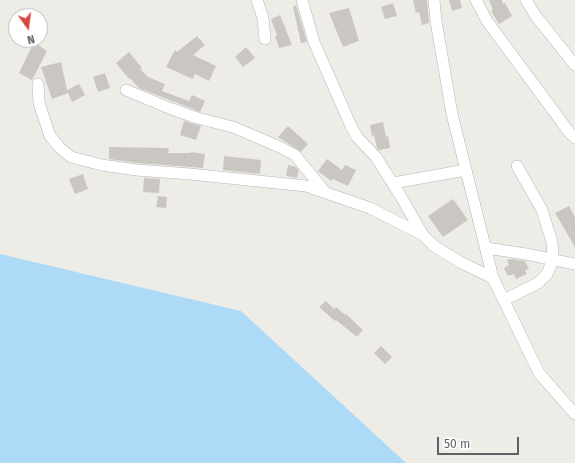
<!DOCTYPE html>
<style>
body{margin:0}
#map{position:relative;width:575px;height:463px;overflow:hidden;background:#eeece6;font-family:"Fira Sans",sans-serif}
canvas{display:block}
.north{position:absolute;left:8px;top:8px;width:40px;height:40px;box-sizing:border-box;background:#fff;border:1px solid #bfc0c1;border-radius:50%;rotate:166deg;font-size:11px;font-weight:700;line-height:16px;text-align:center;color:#5e6165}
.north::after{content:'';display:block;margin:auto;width:14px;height:18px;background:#d94641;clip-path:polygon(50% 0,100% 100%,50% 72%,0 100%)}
.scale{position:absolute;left:437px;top:437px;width:82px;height:18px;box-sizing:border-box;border:2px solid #5e6165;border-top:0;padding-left:5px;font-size:12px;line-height:14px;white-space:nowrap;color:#5e6165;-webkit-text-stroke:3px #fff;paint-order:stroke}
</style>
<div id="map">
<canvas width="575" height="463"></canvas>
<div class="north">N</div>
<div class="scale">50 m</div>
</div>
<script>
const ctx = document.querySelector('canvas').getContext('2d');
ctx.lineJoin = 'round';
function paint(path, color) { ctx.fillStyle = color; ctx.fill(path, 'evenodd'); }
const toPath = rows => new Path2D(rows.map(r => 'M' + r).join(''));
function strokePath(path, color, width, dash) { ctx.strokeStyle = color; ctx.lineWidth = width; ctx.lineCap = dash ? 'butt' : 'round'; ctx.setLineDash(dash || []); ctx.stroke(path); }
const water = toPath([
 [0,254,241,311,406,463,0,463]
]);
const building = toPath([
 [413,0,427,0,429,23,422,25,419,12,416,13],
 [449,0,460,0,462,8,452,11],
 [489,0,502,0,503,4,505,3,512,16,499,24,491,11,493,10],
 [393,3,397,16,385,19,381,7],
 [296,5,307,42,301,43,293,7],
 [349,8,359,41,343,47,329,13],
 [280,15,292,45,279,48,275,36,277,35,271,19],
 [197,36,205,45,193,55,216,66,209,81,195,74,193,79,166,67,175,50,177,52],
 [34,42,47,51,32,80,19,73],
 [246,47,255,58,243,67,235,57],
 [129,52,142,68,140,69,148,77,165,84,162,91,189,101,192,95,205,101,200,112,139,88,130,78,129,79,116,63],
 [61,62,67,90,79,84,85,95,72,102,68,93,52,99,41,67],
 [105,73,110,88,98,92,93,77],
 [184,121,201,126,196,140,180,135],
 [383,122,386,137,388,136,390,148,379,150,377,148,374,135,372,136,370,125],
 [288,126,308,144,301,152,278,137],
 [109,147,169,148,168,153,191,153,191,152,205,154,203,168,137,163,109,159],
 [224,156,261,160,260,174,223,170],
 [327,159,342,170,345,165,356,170,348,186,333,179,331,181,318,171],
 [288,165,296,167,299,171,297,178,286,176],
 [83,174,88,189,75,194,69,179],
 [144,178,160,179,159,193,143,192],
 [158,196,167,197,166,208,156,207],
 [453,199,468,220,443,237,428,216],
 [569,206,575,217,575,247,555,213],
 [511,259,525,261,529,269,525,270,527,274,516,279,514,274,508,276,504,268,509,265,507,260],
 [326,301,334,309,336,307,345,315,346,314,363,330,357,337,336,320,335,321,319,307],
 [381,346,392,357,385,364,374,353]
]);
const minor = toPath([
 [257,0,263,18,265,39],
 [302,0,314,42,351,126,357,137,376,157,400,195,423,235,434,246,460,262,493,278],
 [434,0,436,21,452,114,493,278,539,373,575,414],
 [476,0,487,21,569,132,575,138],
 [526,0,535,15,575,65],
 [38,84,39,103,50,136,60,148,71,157,102,165,136,170,190,174,306,186,370,208,423,235],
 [126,90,169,108,197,118,233,127,282,148,295,155,325,192],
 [393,183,466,170],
 [486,248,526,254,575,264],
 [504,300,538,283,547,274,553,260,552,242,542,210,517,166]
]);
paint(water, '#addaf7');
paint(building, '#cac7c2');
strokePath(minor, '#b3b6b9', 12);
strokePath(minor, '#fff', 11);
</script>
